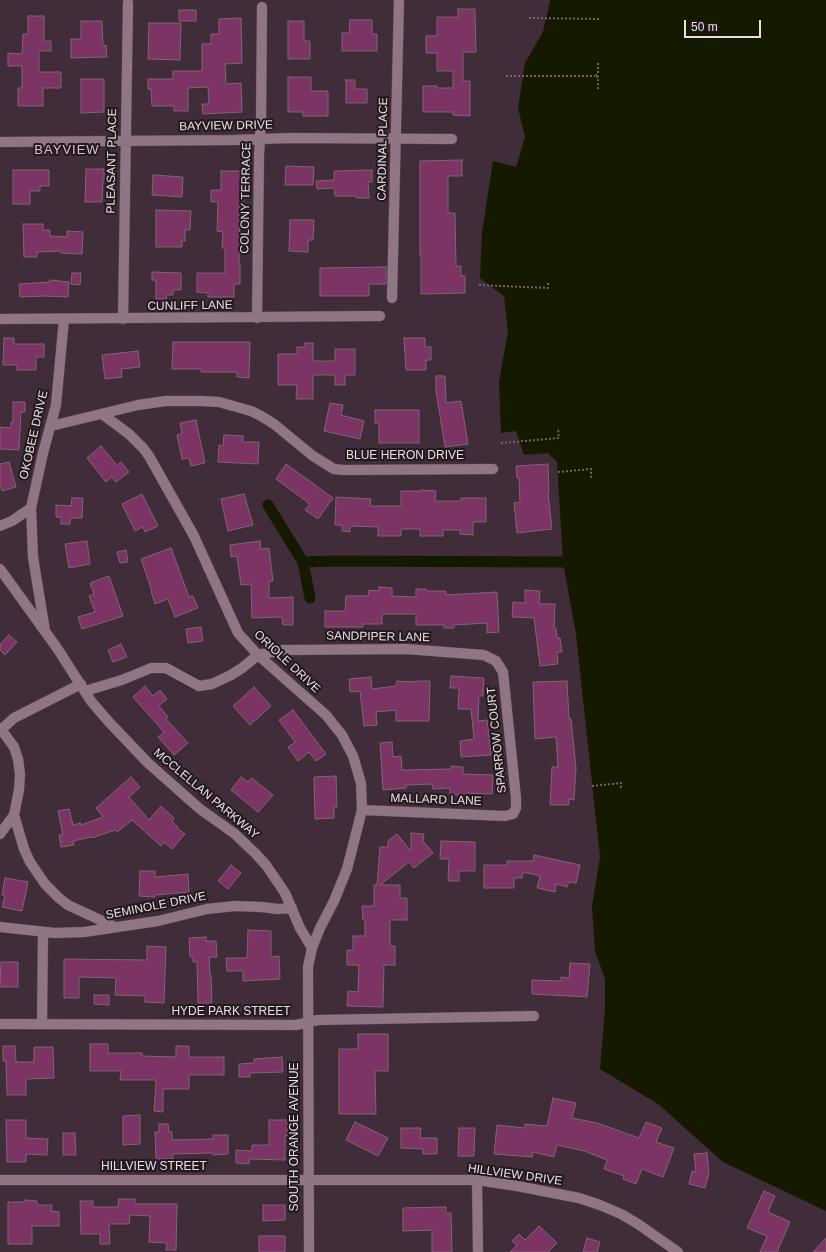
<!DOCTYPE html>
<style>
body{margin:0}
#map{position:relative;width:826px;height:1252px;overflow:hidden;background:#412c39;font-family:Arial,sans-serif}
canvas{display:block}
.scale{position:absolute;left:684px;top:20px;width:77px;height:18px;box-sizing:border-box;border:2px solid #eddee6;border-top:0;padding-left:5px;font-size:12px;line-height:14px;white-space:nowrap;color:#eddee6;-webkit-text-stroke:3px #22181e;paint-order:stroke}
</style>
<div id="map">
<canvas width="826" height="1252"></canvas>
<div class="scale">50 m</div>
</div>
<script>
const ctx = document.querySelector('canvas').getContext('2d');
ctx.lineJoin = 'round';
function paint(path, color) { ctx.fillStyle = color; ctx.fill(path, 'evenodd'); }
const toPath = rows => new Path2D(rows.map(r => 'M' + r).join(''));
function strokePath(path, color, width, dash) { ctx.strokeStyle = color; ctx.lineWidth = width; ctx.lineCap = dash ? 'butt' : 'round'; ctx.setLineDash(dash || []); ctx.stroke(path); }
function drawText(font, color, halo, rows, align = 'center') {
  ctx.font = font + ' Arial,sans-serif'; ctx.lineWidth = 4; ctx.setLineDash([]); ctx.textBaseline = 'middle'; ctx.strokeStyle = halo; ctx.fillStyle = color; for (const [text, x, y, turn = 0] of rows) {
    ctx.save(); ctx.translate(x, y); ctx.rotate((+turn || 0) * Math.PI / 180); ctx.textAlign = isNaN(turn) ? turn : align; if (halo) ctx.strokeText(text, 0, 0); ctx.fillText(text, 0, 0); ctx.restore();
  }
}
const water = toPath([
 [550,0,826,0,826,1211,723,1162,658,1104,600,1069,605,1009,605,979,595,951,592,906,600,857,576,634,563,562,557,462,548,453,524,455,516,431,501,433,499,382,508,331,504,296,480,278,482,232,493,161,516,167,525,137,518,108,525,63,543,32]
]);
const canal = toPath([
 [268,505,303,562,310,598],
 [303,562,333,561,563,562]
]);
const building = toPath([
 [458,9,475,9,476,52,463,52,463,81,470,81,470,116,453,115,453,112,423,112,423,86,437,86,437,88,453,88,453,71,437,71,437,53,426,53,426,36,437,36,437,17,458,17,458,9],
 [179,10,196,10,196,21,179,21,179,10],
 [28,16,44,16,44,41,51,41,51,51,39,51,39,72,61,72,61,88,43,88,43,106,18,106,18,88,22,88,22,66,8,66,8,53,22,54,23,34,28,34,28,16],
 [241,18,242,63,225,64,226,84,241,83,242,112,203,114,202,104,209,104,208,87,188,88,188,111,174,111,174,106,152,106,151,89,148,89,148,79,173,79,173,71,202,71,202,44,211,44,211,34,219,34,219,19,241,18],
 [350,20,372,20,372,34,377,34,377,51,342,51,342,33,349,33,350,20],
 [81,21,102,21,103,46,106,45,107,57,71,58,71,39,81,39,81,21],
 [288,21,304,21,304,41,310,41,310,59,288,59,288,21],
 [149,23,181,23,180,60,148,59,149,23],
 [288,77,311,77,311,91,328,91,328,116,303,116,303,112,288,112,288,77],
 [81,79,104,79,104,112,81,113,81,79],
 [346,80,355,80,355,89,367,89,367,103,346,103,346,80],
 [462,160,462,176,448,176,448,213,455,213,456,266,461,266,461,276,465,276,465,293,421,294,421,255,420,255,420,161,462,160],
 [286,166,314,167,313,185,285,185,286,166],
 [86,169,104,169,104,180,103,180,102,202,85,202,86,169],
 [13,170,49,170,49,186,40,186,40,191,30,191,30,204,13,204,13,170],
 [372,170,372,182,368,182,369,198,356,198,356,196,335,196,334,188,317,189,316,181,334,180,334,171,372,170],
 [221,171,243,171,244,201,240,202,239,264,240,264,240,284,234,284,234,297,208,297,208,293,197,292,197,273,225,273,225,248,222,248,223,232,217,231,218,202,211,202,211,190,221,190,221,171],
 [153,175,183,177,182,197,152,195,153,175],
 [156,210,191,211,190,230,185,230,185,241,182,241,182,247,156,247,156,210],
 [290,220,314,220,313,240,308,240,308,252,289,251,290,220],
 [23,224,43,224,43,230,50,230,50,236,67,237,67,231,83,232,82,254,61,253,61,251,37,252,37,257,24,257,23,224],
 [386,267,386,284,369,284,369,296,320,296,320,268,386,267],
 [152,272,181,273,181,290,173,290,173,295,167,295,166,299,156,299,156,280,152,280,152,272],
 [72,273,81,273,80,285,71,284,72,273],
 [50,280,69,282,68,297,45,296,20,297,19,284,50,282,50,280],
 [4,338,14,338,14,344,44,344,44,357,36,357,36,370,17,370,17,365,3,365,4,338],
 [404,338,425,338,425,347,431,347,431,360,426,360,426,370,406,370,404,338],
 [173,342,250,342,249,378,237,377,237,372,201,372,201,369,172,369,173,342],
 [305,343,313,343,313,361,335,361,335,349,355,349,355,375,345,375,345,385,335,385,335,375,313,375,313,399,296,399,297,385,278,385,278,354,297,354,297,347,305,347,305,343],
 [138,351,140,367,121,369,122,377,105,379,102,355,138,351],
 [436,376,445,376,446,403,461,401,468,444,445,447,436,391,436,376],
 [13,402,25,402,25,412,21,412,19,450,0,449,0,427,11,428,11,422,13,422,13,402],
 [330,403,343,405,341,415,364,421,360,439,324,431,330,403],
 [375,410,419,410,419,443,379,443,379,423,375,423,375,410],
 [196,420,205,463,191,466,189,458,182,459,177,435,182,433,180,423,196,420],
 [224,435,243,436,243,442,259,442,258,464,218,462,219,445,223,446,224,435],
 [101,446,117,465,121,462,129,472,116,482,112,477,106,482,87,458,101,446],
 [9,462,16,487,2,491,0,485,0,464,9,462],
 [286,464,333,498,318,519,305,510,310,504,276,479,286,464],
 [548,464,549,493,548,493,552,529,517,533,514,503,520,502,519,478,517,478,516,466,548,464],
 [421,490,436,491,435,501,461,501,461,498,486,498,486,522,473,522,473,535,460,534,460,530,443,530,443,536,420,536,420,529,401,529,401,536,378,536,378,527,350,526,350,532,342,531,342,525,335,525,336,497,371,499,370,506,401,506,401,491,421,491,421,490],
 [142,494,158,526,145,532,143,527,135,531,122,504,142,494],
 [244,494,253,525,228,531,221,499,244,494],
 [72,498,83,498,82,518,70,518,70,524,61,524,61,517,56,517,56,505,71,506,72,498],
 [87,541,90,564,69,568,65,544,87,541],
 [260,541,261,549,269,548,273,581,269,582,269,598,293,597,293,625,283,625,282,617,252,618,251,584,241,585,237,556,231,557,230,545,260,541],
 [171,548,189,597,193,596,198,608,175,617,168,599,155,604,151,591,152,591,141,559,171,548],
 [126,550,128,562,120,563,117,552,126,550],
 [109,576,123,616,82,629,78,617,95,612,89,596,94,594,90,583,109,576],
 [379,587,392,588,392,596,416,597,416,589,426,589,426,591,446,591,446,595,497,592,499,632,487,633,487,623,454,625,454,628,444,628,444,625,416,625,416,614,382,614,382,624,363,624,363,627,325,627,325,611,345,611,346,596,368,596,369,590,379,591,379,587],
 [525,590,540,591,539,604,555,604,554,628,556,628,557,638,560,638,562,652,557,652,558,664,540,666,534,618,512,617,513,602,525,603,525,590],
 [201,627,203,641,188,643,186,629,201,627],
 [9,635,17,642,5,655,0,650,0,644,9,635],
 [121,644,127,657,113,662,108,650,121,644],
 [451,676,484,678,483,696,479,696,478,721,487,720,491,755,461,757,460,741,474,739,471,709,458,709,459,688,450,688,451,676],
 [371,677,372,689,396,686,397,681,415,682,415,681,430,681,429,721,396,721,396,710,376,712,377,725,364,726,360,691,350,692,349,679,371,677],
 [567,681,569,719,571,719,576,768,574,800,569,799,569,805,550,805,552,767,558,767,556,737,535,739,533,682,567,681],
 [145,686,153,696,160,690,167,699,159,706,168,717,166,719,188,743,174,755,158,737,164,732,133,697,145,686],
 [254,687,271,706,250,725,233,706,254,687],
 [293,710,326,754,316,761,309,752,298,761,288,747,295,742,279,720,293,710],
 [392,742,393,757,401,756,402,770,451,769,451,766,463,767,463,774,493,775,492,794,467,793,467,795,450,795,450,788,433,789,432,784,406,785,406,788,383,790,380,743,392,742],
 [336,776,337,807,334,807,334,818,315,819,314,777,336,776],
 [131,777,140,787,129,797,149,820,161,806,174,818,172,821,178,827,177,828,185,834,172,849,164,842,161,846,132,820,117,832,115,830,92,838,91,837,73,841,74,845,61,847,59,835,63,835,58,811,69,809,73,825,81,823,81,825,103,817,96,808,131,777],
 [241,777,248,782,252,778,273,795,258,812,231,790,241,777],
 [411,833,424,834,423,841,433,853,414,868,409,862,380,885,400,885,400,898,407,898,407,920,390,920,390,946,395,946,395,965,384,965,383,1007,347,1006,348,991,358,992,359,965,347,965,347,950,353,950,353,936,365,936,365,920,363,920,362,906,374,906,374,885,377,885,380,847,388,847,388,841,397,834,411,851,411,833],
 [441,841,475,842,475,871,459,871,459,881,448,881,449,859,440,859,441,841],
 [534,855,580,865,576,883,569,882,567,887,556,884,555,892,537,888,540,876,523,872,522,878,514,878,514,888,484,888,484,865,507,865,507,861,533,861,534,855],
 [231,865,241,873,228,889,218,881,231,865],
 [140,871,155,871,155,877,188,874,189,892,155,895,155,897,139,896,140,871],
 [5,878,28,882,22,911,2,907,5,896,2,895,5,878],
 [248,930,271,931,271,957,279,956,280,979,243,981,243,971,227,971,226,958,247,958,248,930],
 [206,937,206,941,216,941,217,957,209,957,210,975,211,975,212,1003,198,1003,197,962,193,962,193,957,190,957,189,938,206,937],
 [147,946,166,947,164,1003,145,1002,145,996,115,995,116,978,79,977,79,998,64,998,64,959,147,960,147,946],
 [1,962,18,962,18,987,0,987,1,962],
 [570,963,590,964,587,997,532,994,532,980,561,981,561,977,569,978,570,963],
 [94,995,109,995,109,1005,94,1004,94,995],
 [358,1034,388,1034,388,1071,375,1071,376,1114,339,1114,339,1049,358,1049,358,1034],
 [90,1044,108,1044,108,1053,142,1053,142,1056,176,1057,176,1046,189,1046,189,1057,224,1057,224,1075,189,1075,189,1089,163,1089,163,1112,154,1111,156,1080,120,1080,121,1071,90,1071,90,1044],
 [3,1046,15,1046,16,1062,34,1062,34,1047,53,1047,54,1078,26,1079,26,1095,7,1095,6,1061,3,1061,3,1046],
 [282,1057,283,1072,250,1073,250,1077,239,1077,239,1064,254,1063,254,1059,282,1057],
 [553,1098,576,1103,572,1118,597,1123,639,1138,646,1122,662,1128,656,1142,674,1148,663,1177,642,1169,636,1184,623,1179,624,1176,604,1169,607,1160,584,1151,557,1145,554,1157,533,1152,532,1157,494,1154,497,1125,524,1128,525,1124,547,1126,553,1098],
 [140,1115,140,1144,123,1145,123,1116,140,1115],
 [6,1120,26,1120,26,1138,48,1139,47,1155,26,1154,26,1162,7,1162,6,1120],
 [269,1120,288,1120,287,1136,285,1136,285,1160,249,1159,249,1164,236,1163,236,1150,252,1151,252,1145,269,1145,269,1120],
 [355,1122,388,1138,378,1156,346,1140,355,1122],
 [159,1124,168,1124,169,1132,172,1132,172,1140,213,1139,213,1135,228,1135,228,1154,213,1155,213,1153,173,1154,173,1159,156,1159,155,1132,159,1132,159,1124],
 [401,1128,421,1128,420,1138,437,1138,437,1154,423,1154,423,1149,401,1148,401,1128],
 [459,1128,475,1128,474,1156,458,1156,459,1128],
 [63,1133,75,1133,76,1155,63,1155,63,1133],
 [707,1153,709,1174,705,1188,689,1184,692,1171,696,1172,694,1154,707,1153],
 [764,1191,775,1196,768,1212,790,1222,777,1252,760,1252,767,1236,747,1228,764,1191],
 [119,1199,135,1199,135,1204,177,1204,176,1250,166,1250,167,1243,149,1242,150,1216,130,1215,129,1224,109,1224,110,1244,100,1244,100,1234,81,1234,80,1201,93,1201,93,1207,118,1207,119,1199],
 [25,1200,37,1201,37,1205,52,1205,51,1211,59,1212,59,1226,32,1226,32,1244,8,1244,8,1202,25,1202,25,1200],
 [263,1205,285,1205,285,1220,263,1221,263,1205],
 [446,1207,446,1213,451,1213,452,1252,432,1252,432,1230,403,1231,403,1208,446,1207],
 [539,1226,557,1243,548,1252,510,1252,517,1245,512,1241,519,1234,525,1240,539,1226],
 [259,1236,285,1236,285,1252,259,1252,259,1236],
 [587,1238,600,1242,597,1252,583,1252,587,1238],
 [826,1238,826,1252,813,1252,826,1238]
]);
const path = toPath([
 [529,18,600,19],
 [598,63,598,74,595,76,598,77,598,89],
 [506,76,595,76],
 [479,285,548,288,548,283],
 [501,443,559,438,558,428],
 [558,472,591,469,591,479],
 [592,786,621,783,621,790]
]);
const minor = toPath([
 [0,142,234,140,290,138,452,139],
 [392,298,399,0],
 [257,318,259,156,261,120,262,7],
 [0,319,380,316],
 [123,319,128,3],
 [102,414,129,434,143,448,149,456,194,536,238,633,258,655,326,715,342,735,353,756,361,783,362,810,347,869,334,901,320,928,312,948],
 [51,426,138,405,166,401,201,401,219,402,251,411,261,416,274,424,313,456,334,469,344,470,493,469],
 [31,508,33,557,45,631],
 [0,526,12,521,31,508,43,453,56,405,64,319],
 [0,569,57,648,91,701,108,721,148,763,200,809,235,834,255,853,266,865,285,893,300,928,312,948,308,967,309,1252],
 [85,691,122,680,151,668,166,668,199,686,212,684,231,675,242,668,258,655,283,650,406,649,484,655,496,661,503,672,516,798,516,808,513,814,505,816,362,810],
 [0,728,14,747,18,759,20,774,19,790,14,815,0,834],
 [2,729,14,718,81,684],
 [14,815,24,849,30,862,45,884,59,898,68,905,115,927],
 [0,927,55,933,84,932,158,921,207,909,235,906,262,907,277,909,292,908],
 [0,1024,296,1025,318,1020,534,1016],
 [42,1024,43,933],
 [0,1180,477,1180,517,1186,579,1198,600,1205,621,1214,638,1224,678,1252],
 [477,1180,478,1252]
]);
const streetNames = [
 ["BAYVIEW DRIVE",226,126,-1],
 ["CARDINAL PLACE",383,149,-89],
 ["PLEASANT PLACE",112,161,-89],
 ["COLONY TERRACE",246,198,-89],
 ["CUNLIFF LANE",190,306,-1],
 ["OKOBEE DRIVE",34,435,-77],
 ["BLUE HERON DRIVE",405,456],
 ["SANDPIPER LANE",378,637,1],
 ["ORIOLE DRIVE",287,662,43],
 ["SPARROW COURT",497,740,-96],
 ["MCCLELLAN PARKWAY",206,794,40],
 ["MALLARD LANE",436,800,2],
 ["SEMINOLE DRIVE",156,906,-11],
 ["HYDE PARK STREET",231,1012],
 ["SOUTH ORANGE AVENUE",295,1137,-90],
 ["HILLVIEW STREET",154,1167],
 ["HILLVIEW DRIVE",515,1175,8]
];
const neighbourhoodNames = [
 ["BAYVIEW",67,150]
];
paint(water, '#151900');
strokePath(canal, '#151900', 11);
paint(building, '#7c3464');
strokePath(building, '#7e6574', 1);
strokePath(minor, '#5a4953', 11);
strokePath(path, '#76636e', 2, [2, 2]);
strokePath(minor, '#8f7685', 10);
drawText('12px', '#eddee6', '#22181e', streetNames);
ctx.letterSpacing = '1px';
drawText('13px', '#ddc1d1', '#22181e', neighbourhoodNames);
ctx.letterSpacing = '0px';
</script>
